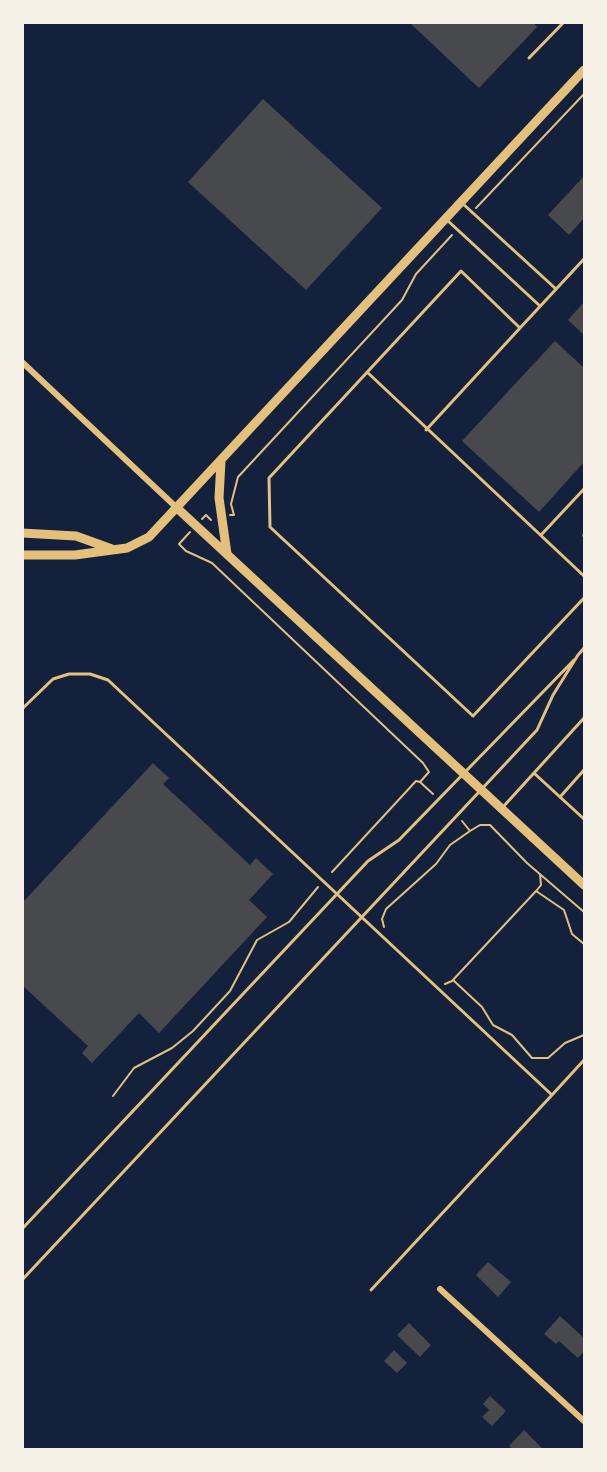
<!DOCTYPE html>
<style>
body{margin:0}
#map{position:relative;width:607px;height:1472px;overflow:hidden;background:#14213d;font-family:Inter,sans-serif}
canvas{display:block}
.frame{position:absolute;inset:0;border:24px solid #f6f1e7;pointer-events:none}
</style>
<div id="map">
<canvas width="607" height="1472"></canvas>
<div class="frame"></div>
</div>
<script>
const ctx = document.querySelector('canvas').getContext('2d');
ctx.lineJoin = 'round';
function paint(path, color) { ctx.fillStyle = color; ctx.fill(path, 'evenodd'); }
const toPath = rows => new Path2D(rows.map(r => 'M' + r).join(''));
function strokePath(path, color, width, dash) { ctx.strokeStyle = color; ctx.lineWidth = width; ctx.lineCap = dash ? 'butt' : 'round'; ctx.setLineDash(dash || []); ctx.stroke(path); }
const building = toPath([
 [409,22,533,22,537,27,479,88],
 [263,99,382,208,306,290,188,182],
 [584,176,584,218,569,235,548,215],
 [584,302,584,335,568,320],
 [555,341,584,368,584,462,539,512,462,441],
 [153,763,169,778,163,784,250,865,256,858,273,874,249,900,267,917,159,1033,139,1013,92,1063,82,1053,88,1046,22,985,22,903],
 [488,1262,511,1282,498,1297,476,1275],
 [560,1316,584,1338,584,1351,578,1358,559,1341,556,1344,544,1334],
 [409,1323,431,1345,420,1357,397,1335],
 [394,1350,407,1363,397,1373,384,1361],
 [490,1396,506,1411,492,1426,482,1417,489,1410,483,1404],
 [524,1430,544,1450,513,1450,509,1446]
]);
const path = toPath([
 [476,208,584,94],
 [230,515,234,515,231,504,238,477,402,300,416,274,452,235],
 [202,519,206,515,211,520],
 [190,532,179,544,186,551,212,563,423,763,429,772,420,782,433,794],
 [462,821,470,831,480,825,490,825,527,863,584,912],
 [332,872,416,781,420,782],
 [536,891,564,910,572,934,584,944],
 [384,927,382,919,386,909,436,864,450,845,470,831],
 [453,980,482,1007,493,1025,512,1035,532,1058,548,1058,565,1043,584,1035],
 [445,984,452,981,537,890,541,885,540,874],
 [113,1096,134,1068,172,1048,193,1031,230,991,257,940,289,922,318,887]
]);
const service = toPath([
 [529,58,564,22],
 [462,203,556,289],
 [447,220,540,306],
 [520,328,584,259],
 [367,372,584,576],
 [426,430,520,328,461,271,269,478,270,527,473,716,584,598],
 [541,535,584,489],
 [584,535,584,536],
 [578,655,584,648],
 [22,709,53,679,69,674,90,674,108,680,552,1095,584,1060],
 [584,770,560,797,584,819],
 [535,774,560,797],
 [503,807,584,718],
 [22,1229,368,861,399,840,574,660],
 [22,1280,537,730,553,695,578,655],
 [371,1290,552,1095]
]);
const minor = toPath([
 [22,362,177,508],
 [440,1289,584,1421]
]);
const secondary = toPath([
 [221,461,219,498,227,554],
 [177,508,584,885],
 [22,533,76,536,112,549],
 [22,555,75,555,127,548,149,537,584,70]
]);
paint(building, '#48494c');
strokePath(path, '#e5c07b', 2);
strokePath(service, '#e5c07b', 3);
strokePath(minor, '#e5c07b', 6);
strokePath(secondary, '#e5c07b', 9);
</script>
